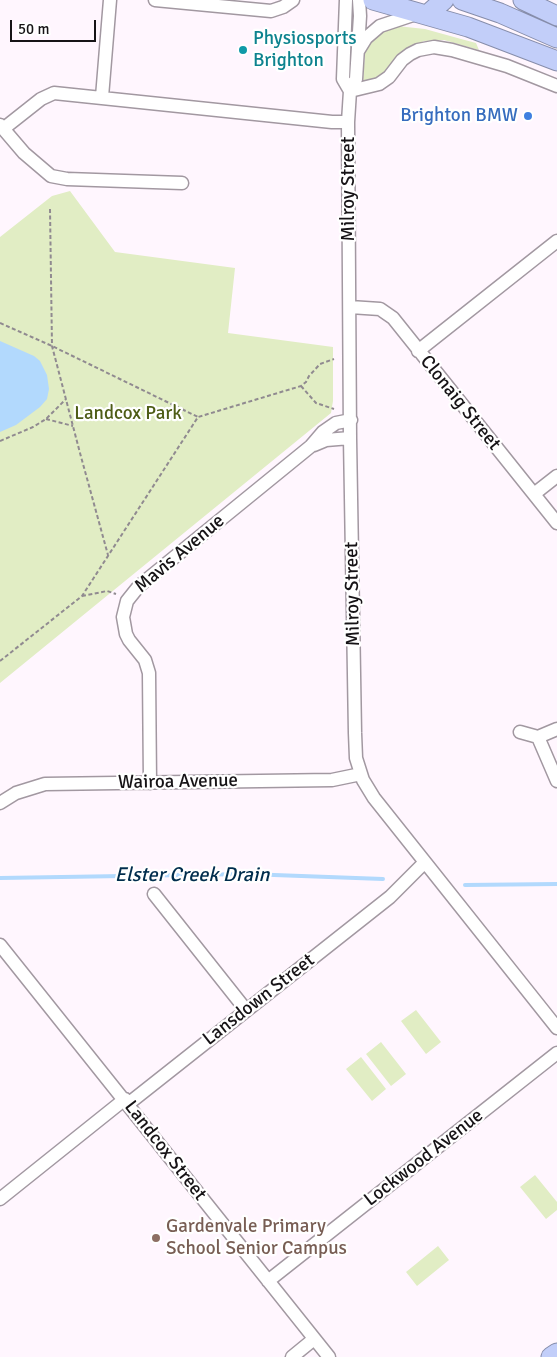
<!DOCTYPE html>
<style>
body{margin:0}
#map{position:relative;width:557px;height:1357px;overflow:hidden;background:#fff6fe;font-family:Signika,sans-serif}
canvas{display:block}
.scale{position:absolute;left:10px;top:20px;width:86px;height:22px;box-sizing:border-box;border:2px solid #161316;border-top:0;padding-left:6px;font-size:15px;line-height:18px;white-space:nowrap;color:#161316;-webkit-text-stroke:4px #fff;paint-order:stroke}
</style>
<div id="map">
<canvas width="557" height="1357"></canvas>
<div class="scale">50 m</div>
</div>
<script>
const ctx = document.querySelector('canvas').getContext('2d');
ctx.lineJoin = 'round';
function paint(path, color) { ctx.fillStyle = color; ctx.fill(path, 'evenodd'); }
const toPath = rows => new Path2D(rows.map(r => 'M' + r).join(''));
function strokePath(path, color, width, dash) { ctx.strokeStyle = color; ctx.lineWidth = width; ctx.lineCap = dash ? 'butt' : 'round'; ctx.setLineDash(dash || []); ctx.stroke(path); }
function drawText(font, color, halo, rows, align = 'center') {
  ctx.font = font + ' Signika,sans-serif'; ctx.lineWidth = 4.5; ctx.setLineDash([]); ctx.textBaseline = 'middle'; ctx.strokeStyle = halo; ctx.fillStyle = color; for (const [text, x, y, turn = 0] of rows) {
    ctx.save(); ctx.translate(x, y); ctx.rotate((+turn || 0) * Math.PI / 180); ctx.textAlign = isNaN(turn) ? turn : align; if (halo) ctx.strokeText(text, 0, 0); ctx.fillText(text, 0, 0); ctx.restore();
  }
}
const green = toPath([
 [397,26,425,29,461,39,476,43,479,50,444,40,424,41,406,49,384,73,375,79,363,81,365,53,372,40,384,30],
 [70,191,115,252,235,268,228,333,333,347,333,401,331,413,0,683,0,237,52,196],
 [416,1010,441,1042,426,1054,401,1021],
 [381,1042,406,1074,391,1086,366,1054],
 [361,1057,386,1089,372,1101,346,1069],
 [535,1175,557,1202,557,1210,546,1219,520,1187],
 [438,1246,449,1260,417,1286,406,1272]
]);
const water = toPath([
 [0,341,34,356,40,361,47,375,49,389,47,399,40,407,16,425,0,432]
]);
const stream = toPath([
 [0,878,247,874,383,879],
 [465,885,557,884]
]);
const path = toPath([
 [50,209,52,346,80,453,108,555],
 [0,323,52,346,198,417],
 [301,386,316,403,334,409],
 [46,419,73,426],
 [0,441,33,427,46,419,66,399],
 [82,596,107,591,116,594],
 [0,661,82,596,198,417,301,386,306,382,309,376,320,364,334,359]
]);
const minor = toPath([
 [155,0,271,11,283,7,293,0],
 [346,0,343,79,350,91],
 [359,0,360,16,356,79,350,91,348,122,350,438,355,733,356,758,363,780,374,798,557,1028],
 [358,51,366,38,380,26,419,13],
 [350,91,379,84,389,77,402,60,410,54,418,50,434,47,452,50,507,66,557,86],
 [102,97,110,0],
 [0,125,24,153,51,176,67,179,182,183],
 [3,129,41,99,54,93,332,122,348,122],
 [350,307,380,309,393,318,557,523],
 [418,351,557,241],
 [314,445,326,440,350,438],
 [534,494,557,476],
 [520,732,538,737,557,729],
 [538,737,557,781],
 [150,783,149,673,145,660,129,640,126,634,123,617,127,601,139,586,311,446,323,432,336,423,351,420],
 [0,803,16,793,45,784,332,780,361,774],
 [154,894,246,1010],
 [0,945,329,1357],
 [128,1104,390,897,425,862],
 [0,1199,125,1099],
 [268,1281,557,1053],
 [292,1357,314,1339]
]);
const highway = toPath([
 [373,0,468,27,557,61],
 [462,0,500,13,557,38],
 [523,0,557,16],
 [427,15,444,0],
 [551,1357,557,1353]
]);
const markers = [
 [243,50,5,"#0f9aa8"],
 [528,116,5,"#3f7fe0"],
 [156,1238,5,"#8d6e63"]
];
const cultureNames = [
 ["Physiosports",253,39],
 ["Brighton",253,61]
];
const shopNames = [
 ["Brighton BMW",518,116]
];
const streetNames = [
 ["Milroy Street",349,189,-90],
 ["Clonaig Street",460,403,51],
 ["Mavis Avenue",180,554,-40],
 ["Milroy Street",353,594,-91],
 ["Wairoa Avenue",178,782,-1],
 ["Lansdown Street",259,1000,-38],
 ["Landcox Street",165,1151,52],
 ["Lockwood Avenue",424,1158,-38]
];
const parkNames = [
 ["Landcox Park",128,414]
];
const educationNames = [
 ["Gardenvale Primary",166,1227],
 ["School Senior Campus",166,1249]
];
const waterNames = [
 ["Elster Creek Drain",192,876]
];
paint(green, '#e1edc4');
paint(water, '#b2d9fd');
strokePath(stream, '#b2d9fd', 4);
strokePath(minor, '#a298a1', 15);
strokePath(highway, '#868daa', 21);
strokePath(path, '#908a90', 2, [4, 2.5]);
strokePath(minor, '#fff', 12);
strokePath(highway, '#c2cef9', 19);
for (const [x, y, r, color] of markers) { const dot = new Path2D(); dot.arc(x, y, r, 0, 2 * Math.PI); ctx.fillStyle = color; ctx.fill(dot); strokePath(dot, '#fff', 2); }
drawText('19px', '#0d838f', '#fff', cultureNames, 'left');
drawText('19px', '#366cbe', '#fff', shopNames, 'right');
drawText('19px', '#161316', '#fff', streetNames);
drawText('19px', '#4e5d17', '#fff', parkNames);
drawText('19px', '#785e54', '#fff', educationNames, 'left');
drawText('italic 20px', '#002d4d', '#fff', waterNames);
</script>
